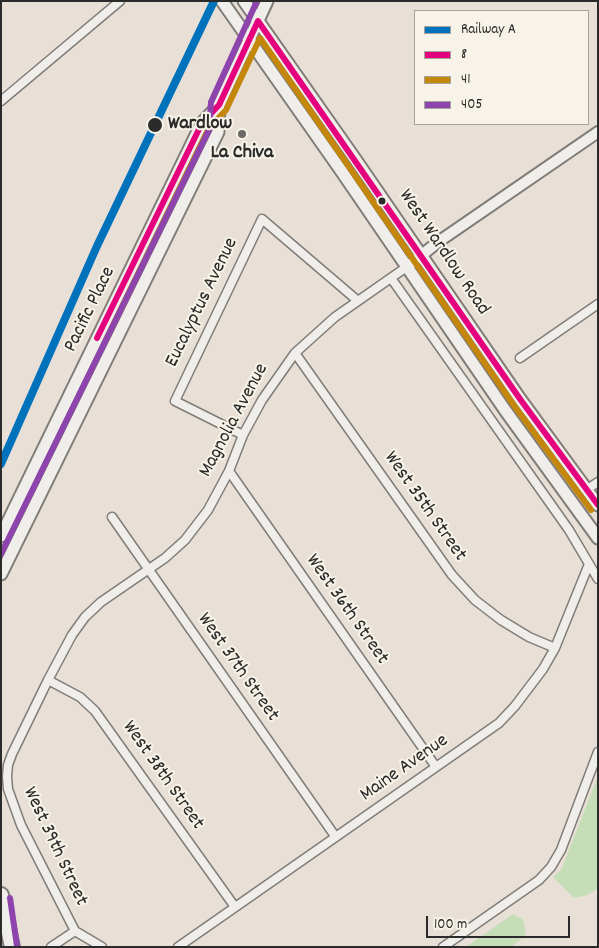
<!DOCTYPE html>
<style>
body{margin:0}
#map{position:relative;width:599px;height:948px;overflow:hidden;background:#e8dfd6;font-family:Dekko,sans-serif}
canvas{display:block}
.frame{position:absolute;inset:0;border:2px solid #2b2b2b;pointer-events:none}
.legend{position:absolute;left:414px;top:10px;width:175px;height:115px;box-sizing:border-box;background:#f7f3e8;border:1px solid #a5a39c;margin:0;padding:6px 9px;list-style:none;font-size:15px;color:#2b2b2b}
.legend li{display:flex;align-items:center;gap:10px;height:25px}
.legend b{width:25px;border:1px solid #a5a39c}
.scale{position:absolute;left:426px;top:916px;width:144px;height:22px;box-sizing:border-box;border:2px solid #2b2b2b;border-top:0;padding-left:6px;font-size:15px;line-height:18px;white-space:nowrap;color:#2b2b2b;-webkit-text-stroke:4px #f7f3e8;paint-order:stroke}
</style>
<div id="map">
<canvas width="599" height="948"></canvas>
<div class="frame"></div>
<ul class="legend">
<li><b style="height:6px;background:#0072bc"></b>Railway A</li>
<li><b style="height:6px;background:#e5007d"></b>8</li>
<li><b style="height:6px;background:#c4870b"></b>41</li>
<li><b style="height:6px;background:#8e44ad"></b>405</li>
</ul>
<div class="scale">100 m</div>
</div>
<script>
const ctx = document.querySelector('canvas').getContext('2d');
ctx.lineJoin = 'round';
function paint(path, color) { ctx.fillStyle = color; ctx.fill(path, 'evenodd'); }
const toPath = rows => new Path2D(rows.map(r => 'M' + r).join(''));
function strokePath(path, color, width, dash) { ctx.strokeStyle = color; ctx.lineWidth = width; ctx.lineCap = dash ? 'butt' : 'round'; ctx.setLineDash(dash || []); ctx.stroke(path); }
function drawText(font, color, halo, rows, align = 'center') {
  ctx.font = font + ' Dekko,sans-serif'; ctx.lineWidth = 4; ctx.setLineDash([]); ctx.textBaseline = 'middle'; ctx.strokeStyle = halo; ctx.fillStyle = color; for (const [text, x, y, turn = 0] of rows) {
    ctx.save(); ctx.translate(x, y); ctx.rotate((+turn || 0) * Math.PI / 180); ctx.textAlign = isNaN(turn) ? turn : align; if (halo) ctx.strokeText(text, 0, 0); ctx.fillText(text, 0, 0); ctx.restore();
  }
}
const green = toPath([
 [598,776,598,888,588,895,574,898,553,877,561,870],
 [513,914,523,919,526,935,511,947,466,947]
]);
const minor = toPath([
 [1,101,120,1],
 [391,278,569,530,598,579],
 [295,353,452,575,475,600,501,620,529,637,555,648],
 [520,358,598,304],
 [243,435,175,401,262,219,358,301],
 [229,471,436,767],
 [586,490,598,482],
 [112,517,335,836],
 [48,680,80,697,95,711,235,907],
 [75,931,21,825,8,789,7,776,8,765,12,754,48,680,72,635,85,617,101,602,165,558,185,540,208,510,229,471,243,435,262,400,295,353,335,317,408,266],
 [75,931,102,947],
 [51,947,75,931],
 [178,947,499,723,515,706,543,669,555,648,589,564],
 [443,947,539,880,551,867,561,850,598,752]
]);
const tertiary = toPath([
 [408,266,438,242,598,132]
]);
const secondary = toPath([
 [222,1,340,169,505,410,598,538],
 [244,1,355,159,520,399,598,505],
 [1,536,202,123,219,105,267,1],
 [1,574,218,132,219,105]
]);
const motorway = toPath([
 [1,895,12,947]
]);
const bus1 = toPath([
 [97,338,202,123,219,105,258,21,520,399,598,505]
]);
const bus2 = toPath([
 [105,342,209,128,226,110,260,38,513,404,591,510]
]);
const bus3 = toPath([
 [1,554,209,130,211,102,257,1],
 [10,898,17,946]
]);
const rail1 = toPath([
 [1,464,97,246,214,1]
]);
const markers = [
 [155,125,8,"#2b2b2b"],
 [242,134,5,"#6d6a67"],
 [382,201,4.5,"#2b2b2b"]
];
const stopNames = [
 ["Wardlow",168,125]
];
const poiNames = [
 ["La Chiva",242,154]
];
const streetNames = [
 ["West Wardlow Road",443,253,56],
 ["Eucalyptus Avenue",203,303,-64],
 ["Pacific Place",91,310,-64],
 ["Magnolia Avenue",235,421,-62],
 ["West 35th Street",424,507,55],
 ["West 36th Street",346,610,55],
 ["West 37th Street",237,668,55],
 ["Maine Avenue",405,769,-35],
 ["West 38th Street",162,776,55],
 ["West 39th Street",54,847,65]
];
paint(green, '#c6deb8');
strokePath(minor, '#807c78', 11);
strokePath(tertiary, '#807c78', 14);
strokePath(secondary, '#807c78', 15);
strokePath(motorway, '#807c78', 18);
strokePath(minor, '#f0eeea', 8);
strokePath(tertiary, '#f0eeea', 10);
strokePath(secondary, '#f0eeea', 11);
strokePath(motorway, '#f0eeea', 14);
strokePath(bus1, '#e5007d', 6);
strokePath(bus2, '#c4870b', 6);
strokePath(bus3, '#8e44ad', 6);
strokePath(rail1, '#0072bc', 8);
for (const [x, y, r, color] of markers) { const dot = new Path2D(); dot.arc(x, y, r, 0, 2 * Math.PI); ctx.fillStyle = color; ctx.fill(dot); strokePath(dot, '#f7f3e8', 2); }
drawText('bold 20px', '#2b2b2b', '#f7f3e8', stopNames, 'left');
drawText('bold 20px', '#2b2b2b', '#f7f3e8', poiNames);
drawText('20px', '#2b2b2b', '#f7f3e8', streetNames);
</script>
